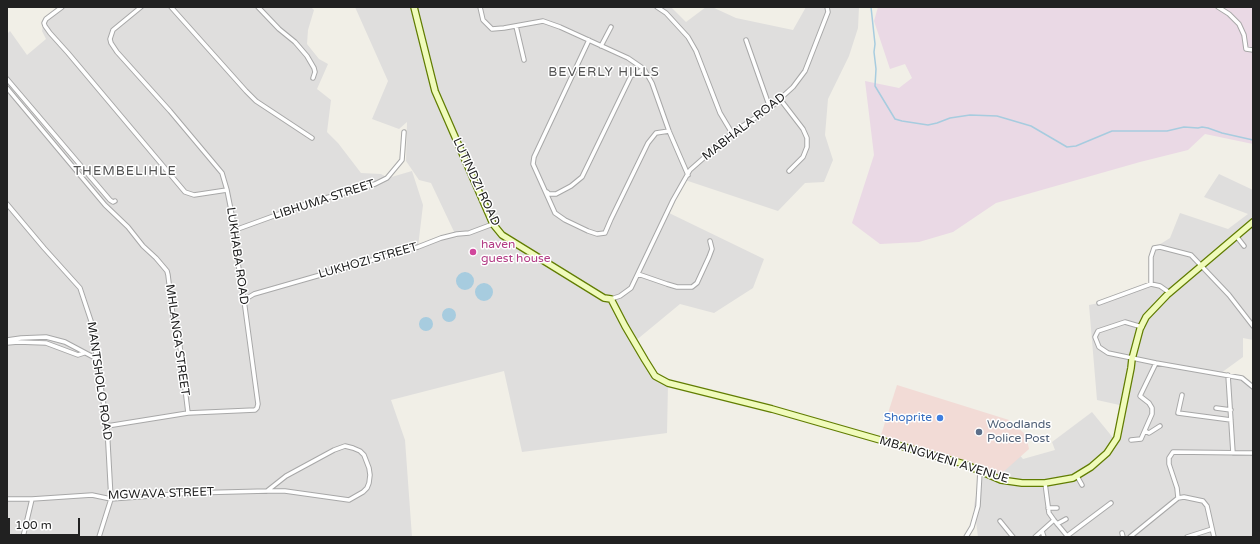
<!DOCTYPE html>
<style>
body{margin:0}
#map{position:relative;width:1260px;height:544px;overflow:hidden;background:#f1efe7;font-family:"Varela Round",sans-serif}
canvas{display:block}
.frame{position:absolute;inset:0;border:8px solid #212121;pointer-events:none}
.scale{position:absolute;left:8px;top:518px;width:72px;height:18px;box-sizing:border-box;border:2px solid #212121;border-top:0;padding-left:5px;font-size:12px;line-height:14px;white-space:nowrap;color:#212121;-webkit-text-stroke:3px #fff;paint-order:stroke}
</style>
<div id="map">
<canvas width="1260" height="544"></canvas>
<div class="frame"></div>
<div class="scale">100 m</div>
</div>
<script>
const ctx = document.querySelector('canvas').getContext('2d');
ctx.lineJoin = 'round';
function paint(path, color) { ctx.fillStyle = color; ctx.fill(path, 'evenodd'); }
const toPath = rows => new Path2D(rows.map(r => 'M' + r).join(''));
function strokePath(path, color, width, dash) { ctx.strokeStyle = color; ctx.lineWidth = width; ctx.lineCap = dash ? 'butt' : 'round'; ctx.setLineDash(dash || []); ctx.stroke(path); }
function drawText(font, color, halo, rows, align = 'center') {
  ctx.font = font + ' "Varela Round",sans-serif'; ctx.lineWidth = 3; ctx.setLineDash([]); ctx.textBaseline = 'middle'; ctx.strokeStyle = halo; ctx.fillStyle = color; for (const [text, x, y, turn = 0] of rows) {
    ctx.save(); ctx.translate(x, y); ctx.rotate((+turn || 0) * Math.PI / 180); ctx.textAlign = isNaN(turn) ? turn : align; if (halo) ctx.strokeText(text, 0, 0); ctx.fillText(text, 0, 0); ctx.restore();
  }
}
const residential = toPath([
 [57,7,311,7,314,10,308,30,307,44,319,59,328,64,317,89,331,100,327,132,338,143,361,173,381,174,388,178,412,171,423,205,418,247,452,235,457,238,431,183,419,180,406,161,407,122,399,129,372,119,388,81,355,7,671,7,686,22,706,7,712,7,736,18,793,30,806,7,859,7,858,28,849,56,828,99,825,135,833,160,824,182,805,183,778,211,685,180,667,212,764,259,753,288,714,313,680,304,634,342,654,373,668,384,667,433,522,452,504,371,391,400,405,440,412,537,7,537,7,34,10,31,27,55,46,39,42,31,45,17],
 [1219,174,1253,190,1253,340,1243,338,1243,357,1221,373,1242,378,1253,387,1253,537,978,537,974,506,980,472,992,477,1017,452,1023,459,1055,450,1052,442,1092,412,1114,439,1124,406,1097,400,1089,305,1099,303,1151,284,1151,257,1154,248,1170,238,1180,213,1228,229,1248,214,1204,197]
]);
const commercial = toPath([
 [897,385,1009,420,1026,435,1029,449,1001,474,881,435]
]);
const industrial = toPath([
 [878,7,1253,7,1253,144,1205,134,1188,150,1140,162,996,203,953,232,919,242,880,244,852,223,874,155,865,81,899,88,912,78,905,64,890,69,874,21]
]);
const parking = toPath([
 [622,63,627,66,626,69,629,71,624,76,617,71]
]);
const water = toPath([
 '456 281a9 9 0 1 1 18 0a9 9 0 1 1-18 0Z',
 '475 292a9 9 0 1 1 18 0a9 9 0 1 1-18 0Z',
 '442 315a7 7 0 1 1 14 0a7 7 0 1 1-14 0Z',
 '419 324a7 7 0 1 1 14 0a7 7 0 1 1-14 0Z'
]);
const stream = toPath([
 [871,7,875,44,874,52,876,69,875,86,895,119,902,121,928,125,937,123,950,118,970,115,997,116,1031,126,1067,147,1076,146,1112,131,1167,131,1184,127,1198,128,1202,127,1208,128,1222,133,1253,140]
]);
const street = toPath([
 [62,7,46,19,44,23,45,26,50,33,68,53,185,192,194,195,227,190],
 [171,7,246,91,256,101,312,138],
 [258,7,279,29,295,42,307,56,314,68,315,72,313,78],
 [480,7,483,20,492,29,504,28,543,21,560,27,628,58,644,69,652,83,669,131,688,175],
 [657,7,666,13,688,37,696,51,720,113,732,133],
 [1218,7,1229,14,1239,24,1244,35,1246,49,1253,50],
 [516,26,524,60],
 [589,40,534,157,533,164,555,213,565,220,588,231,597,234,605,233,611,219,648,143,656,133,669,131],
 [746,40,770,108],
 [601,46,611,27],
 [7,79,110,200,113,202,115,201],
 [7,88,105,205,128,227,143,246,156,258,167,271,168,275,173,316,178,330,188,413],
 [780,99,803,129,807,138,807,147,803,157,789,171],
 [547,192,549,194,556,194,571,186,582,177,631,76,644,69],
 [7,204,44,248,80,288,91,321,107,426,111,499,99,537],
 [235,230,315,201,375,184,387,178,402,160,404,132],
 [1237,237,1244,246],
 [638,274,667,284,677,287,692,287,697,283,709,257,712,249,710,241],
 [1151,284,1151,257,1154,248,1160,247,1191,255,1229,295,1253,326],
 [611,299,620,296,631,288,673,200,690,170,732,133,770,108,793,87,805,71,828,12,827,7],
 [244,300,254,294,418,247,441,238,457,234,469,233,493,224],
 [1099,303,1151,284,1160,286,1170,293],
 [1142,327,1125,322,1098,331,1095,337,1099,347,1108,353,1156,363,1242,378,1253,387],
 [7,340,21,338,46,337,65,342,97,359],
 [7,343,18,342,46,343,78,355,84,353],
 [1228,375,1233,453],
 [1182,395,1178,413,1231,420],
 [1216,408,1231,410],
 [107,426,188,413,255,410,257,408,258,404,244,300,238,263,235,230,227,190,222,173,170,111,117,52,111,43,110,39,113,30,141,7],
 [1145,431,1149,433,1160,426],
 [1131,440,1141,439,1152,414,1152,408,1149,403,1140,396,1156,363],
 [1077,476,1082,485],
 [1045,483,1049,513,1054,520,1068,537],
 [1178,498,1177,488,1169,464,1169,458,1173,452,1253,453],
 [7,499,32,499,92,495,111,499,190,493,267,491,285,491,349,500,363,492,367,488,369,483,370,475,369,468,364,455,360,451,353,448,345,446,334,450,286,476,267,491],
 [1048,508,1057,508],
 [1000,521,1013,537],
 [1057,524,1066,519],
 [1042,531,1044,537],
 [1122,533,1123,537],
 [1067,536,1111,503],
 [23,537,32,499],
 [966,537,972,527,978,506,980,471],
 [1035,537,1054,520],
 [1130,537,1178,498,1184,497,1203,501,1207,506,1214,537],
 [1187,537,1212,529]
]);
const secondary = toPath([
 [414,7,435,91,493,224,502,235,604,298,611,299,625,326,645,360,655,376,668,383,772,409,964,464,1001,480,1022,483,1045,483,1073,478,1091,467,1107,453,1117,438,1131,368,1132,359,1140,329,1146,317,1167,295,1253,222]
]);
const markers = [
 [473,252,4,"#d1479c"],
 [940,418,4,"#3f7fe0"],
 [979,432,4,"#5c6f8a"]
];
const streetNames = [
 ["MABHALA ROAD",744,127,-38],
 ["LUTINDZI ROAD",476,182,65],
 ["LIBHUMA STREET",324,200,-18],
 ["LUKHABA ROAD",237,256,82],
 ["LUKHOZI STREET",368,261,-16],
 ["MHLANGA STREET",177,340,82],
 ["MANTSHOLO ROAD",99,381,82],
 ["MBANGWENI AVENUE",944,460,17],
 ["MGWAVA STREET",161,494,-2]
];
const hotelNames = [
 ["haven",481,245],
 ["guest house",481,259]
];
const shopNames = [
 ["Shoprite",932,418]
];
const serviceNames = [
 ["Woodlands",987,425],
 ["Police Post",987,439]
];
const neighbourhoodNames = [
 ["BEVERLY HILLS",604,73],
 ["THEMBELIHLE",125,172]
];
paint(residential, '#dfdedd');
paint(commercial, '#f2dbd6');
paint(industrial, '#ead9e5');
paint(parking, '#e5e5e5');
paint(water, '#a7ccdf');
strokePath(stream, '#a7ccdf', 1.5);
strokePath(street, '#a8a8a8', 5.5);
strokePath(secondary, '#617d02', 8);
strokePath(street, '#fff', 3.5);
strokePath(secondary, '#f0fbbb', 5.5);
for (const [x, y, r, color] of markers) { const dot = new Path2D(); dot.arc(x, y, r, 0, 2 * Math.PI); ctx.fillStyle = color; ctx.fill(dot); strokePath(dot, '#fff', 1.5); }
drawText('12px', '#212121', '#fff', streetNames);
drawText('12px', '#b23c85', '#fff', hotelNames, 'left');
drawText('12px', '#366cbe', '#fff', shopNames, 'right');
drawText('12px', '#4e5e75', '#fff', serviceNames, 'left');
ctx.letterSpacing = '1px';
drawText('13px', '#545454', '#fff', neighbourhoodNames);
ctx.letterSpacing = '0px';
</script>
